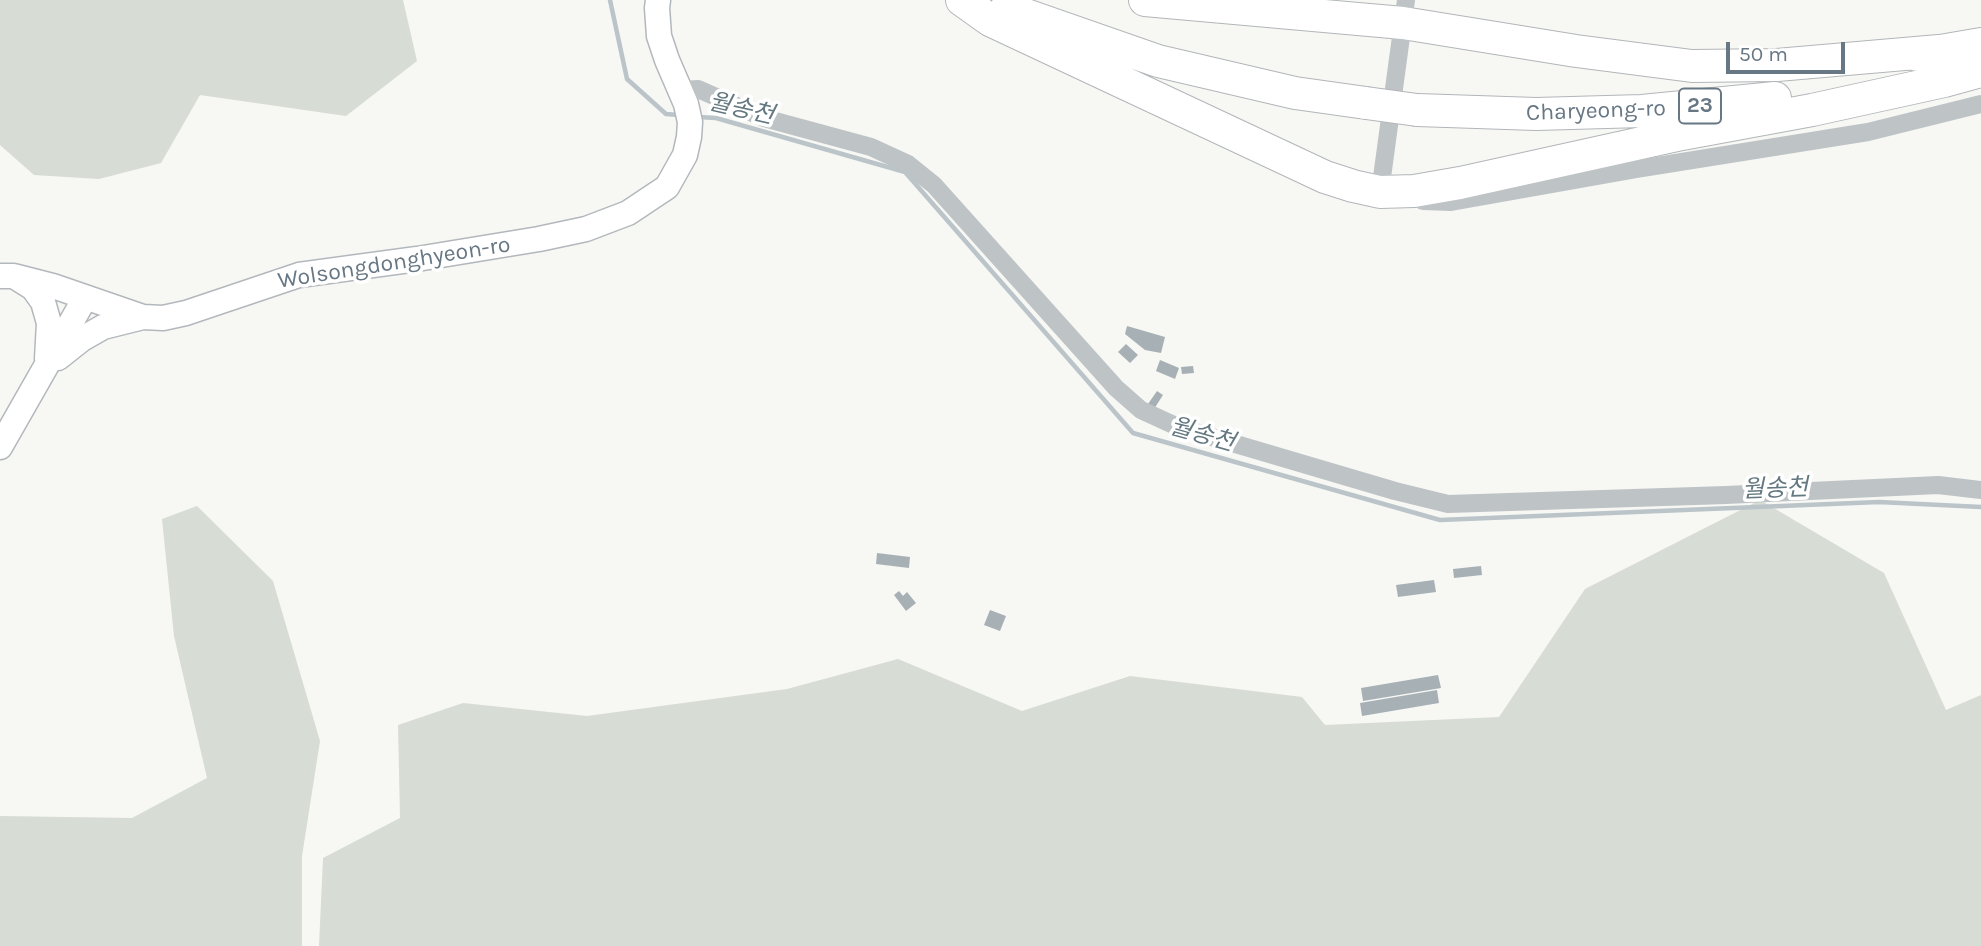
<!DOCTYPE html>
<meta charset="utf-8">
<style>
body{margin:0}
#map{position:relative;width:1981px;height:946px;overflow:hidden;background:#f7f7f4;font-family:Karla,sans-serif}
canvas{display:block}
.scale{position:absolute;left:1726px;top:42px;width:119px;height:32px;box-sizing:border-box;border:4px solid #677784;border-top:0;padding-left:9px;font-size:21px;line-height:24px;white-space:nowrap;color:#677784;-webkit-text-stroke:5px #fff;paint-order:stroke}
</style>
<div id="map">
<canvas width="1981" height="946"></canvas>
<div class="scale">50 m</div>
</div>
<script>
const ctx = document.querySelector('canvas').getContext('2d');
ctx.lineJoin = 'round';
function paint(path, color) { ctx.fillStyle = color; ctx.fill(path, 'evenodd'); }
const toPath = rows => new Path2D(rows.map(r => 'M' + r).join(''));
function strokePath(path, color, width, dash) { ctx.strokeStyle = color; ctx.lineWidth = width; ctx.lineCap = dash ? 'butt' : 'round'; ctx.setLineDash(dash || []); ctx.stroke(path); }
function drawText(font, color, halo, rows, align = 'center') {
  ctx.font = font + ' Karla,"Noto Sans KR",sans-serif'; ctx.lineWidth = 7; ctx.setLineDash([]); ctx.textBaseline = 'middle'; ctx.strokeStyle = halo; ctx.fillStyle = color; for (const [text, x, y, turn = 0] of rows) {
    ctx.save(); ctx.translate(x, y); ctx.rotate((+turn || 0) * Math.PI / 180); ctx.textAlign = isNaN(turn) ? turn : align; if (halo) ctx.strokeText(text, 0, 0); ctx.fillText(text, 0, 0); ctx.restore();
  }
}
const green = toPath([
 [0,0,403,0,417,61,346,116,200,95,161,163,99,179,34,175,0,145],
 [1760,500,1884,573,1946,710,1981,695,1981,946,319,946,323,858,400,818,398,725,463,703,587,716,787,689,898,659,1022,711,1130,676,1302,697,1325,725,1499,717,1585,589],
 [197,506,273,581,320,741,302,856,302,946,0,946,0,816,132,818,207,778,174,636,162,519]
]);
const stream = toPath([
 [610,0,627,79,666,114,679,115],
 [698,117,716,118,905,172,1133,433,1440,520,1879,502,1981,507]
]);
const building = toPath([
 [1127,326,1165,337,1161,353,1145,350,1125,334],
 [1126,344,1138,355,1130,363,1118,352],
 [1160,360,1179,368,1175,379,1156,371],
 [1193,366,1194,373,1182,374,1181,367],
 [1157,391,1163,395,1154,409,1148,404],
 [877,553,910,557,909,568,876,564],
 [1481,566,1482,575,1454,578,1453,569],
 [1434,580,1436,592,1398,597,1396,585],
 [899,591,903,596,907,592,916,603,906,611,894,595],
 [990,610,1006,616,1000,631,984,625],
 [1438,675,1441,688,1363,701,1361,688],
 [1437,690,1439,703,1362,716,1360,703]
]);
const street = toPath([
 [681,90,698,89,764,118,871,147,908,164,934,185,1116,388,1141,410,1178,427,1395,491,1448,504,1726,495,1938,485,1981,490],
 [1385,193,1380,192,1406,0],
 [1423,201,1451,202,1637,169,1868,132,1981,104]
]);
const secondary = toPath([
 [0,276,14,276,53,286,143,317,163,318,186,313,299,275,417,259,539,239,586,229,628,213,667,187,685,155,689,137,690,122,686,104,667,60,659,36,657,8,658,0],
 [17,278,33,288,43,302,49,323,47,359],
 [58,358,82,339,103,327,143,317],
 [0,447,85,298]
]);
const highway = toPath([
 [962,0,990,20,1325,177,1353,186,1380,192,1414,191,1460,183,1682,134,1812,110,1944,81,1981,71],
 [1145,0,1403,23,1576,51,1692,66,1777,65,1939,51],
 [1007,7,1023,14,1158,61,1295,93,1366,103],
 [1917,55,1981,44],
 [1417,110,1536,114,1642,111,1775,98]
]);
const highwayBridge = toPath([
 [1366,103,1417,110]
]);
const shields = [
 [1700,106,42]
];
const shieldNames = [
 ["23",1700,106]
];
const streetNames = [
 ["Charyeong-ro",1596,111,-2],
 ["Wolsongdonghyeon-ro",394,263,-9]
];
const waterNames = [
 ["월송천",741,109,13],
 ["월송천",1202,435,16],
 ["월송천",1775,489,-2]
];
paint(green, '#d7dcd4');
strokePath(stream, '#bac4c9', 4.5);
paint(building, '#a7b0b5');
strokePath(secondary, '#b3b8bd', 27);
strokePath(highway, '#b2b6b9', 34);
strokePath(street, '#bec3c6', 18);
strokePath(secondary, '#fff', 24);
strokePath(highway, '#fff', 32);
strokePath(highwayBridge, '#b2b6b9', 34, []);
strokePath(highwayBridge, '#fff', 32);
for (const [x, y, w] of shields) { const box = new Path2D(); box.roundRect(x - w / 2, y - 17.5, w, 35, 5); ctx.fillStyle = '#fff'; ctx.fill(box); strokePath(box, '#677784', 2); }
drawText('bold 21px', '#677784', null, shieldNames);
drawText('23px', '#677784', '#fff', streetNames);
drawText('italic 24px', '#637880', '#fff', waterNames);
</script>
